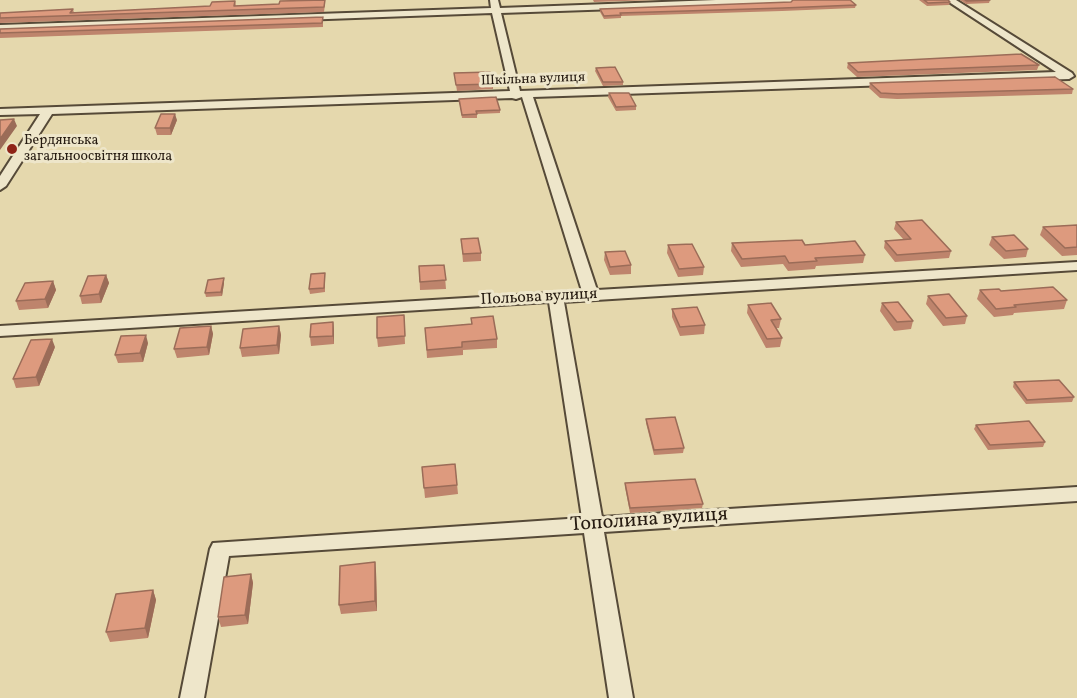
<!DOCTYPE html>
<meta charset="utf-8">
<style>
body{margin:0}
canvas{display:block;background:#e5d8ad}
</style>
<canvas width="1077" height="698"></canvas>
<script>
const ctx = document.querySelector('canvas').getContext('2d');
ctx.lineJoin = 'round';
const toPath = rows => new Path2D(rows.map(r => 'M' + r).join(''));
function strokePath(path, color, width, dash) { ctx.strokeStyle = color; ctx.lineWidth = width; ctx.lineCap = dash ? 'butt' : 'round'; ctx.setLineDash(dash || []); ctx.stroke(path); }
function paint(path, color) { ctx.fillStyle = color; ctx.fill(path, 'evenodd'); }
function drawText(font, color, halo, rows, align = 'center') {
  ctx.font = font + ' Vollkorn,serif'; ctx.lineWidth = 6; ctx.setLineDash([]); ctx.textBaseline = 'middle'; ctx.strokeStyle = halo; ctx.fillStyle = color; for (const [text, x, y, turn = 0] of rows) {
    ctx.save(); ctx.translate(x, y); ctx.rotate((+turn || 0) * Math.PI / 180); ctx.textAlign = isNaN(turn) ? turn : align; if (halo) ctx.strokeText(text, 0, 0); ctx.fillText(text, 0, 0); ctx.restore();
  }
}
const minor = toPath([
 [490,0,498,0,500,8,716,0,794,0,790,3,501,13,520,91,1056,72,946,0,956,0,1072,73,1074,76,1069,79,533,97,597,290,1077,262,1077,270,564,302,602,517,1077,487,1077,501,604,532,633,698,609,698,584,533,229,556,204,698,180,698,210,549,213,543,582,518,549,302,0,336,0,326,582,291,522,97,516,99,512,98,52,114,6,186,0,190,0,176,40,114,0,115,0,109,510,91,492,13,0,31,0,25,491,8,490,0]
]);
const wall = toPath([
 [593,0,655,0,594,2],
 [919,0,948,0,950,2,949,5,927,6],
 [960,0,990,0,989,3,966,4],
 [235,1,236,6,325,4,324,12,0,23,0,13,73,9,74,13,210,6],
 [791,2,856,5,855,8,782,11,621,16,621,18,604,19,600,12,600,9],
 [323,17,323,27,0,38,0,29],
 [848,63,1039,65,1037,70,857,77,847,68],
 [596,68,623,82,623,85,603,86,595,71],
 [454,73,493,84,493,89,457,91],
 [870,83,1073,89,1072,94,897,99,880,98,869,88],
 [609,93,636,106,636,110,616,111,608,97],
 [459,99,500,110,500,113,477,114,477,118,462,118],
 [177,120,171,135,157,135,155,128],
 [896,222,951,251,949,258,895,262,884,248,885,241,904,240,894,229],
 [1077,225,1077,255,1062,256,1040,235,1043,227],
 [992,237,1028,249,1026,257,1004,259,989,245],
 [461,239,481,253,481,261,463,262],
 [732,243,805,245,865,255,863,263,816,266,815,269,788,271,783,264,741,267,731,251],
 [668,245,704,267,703,275,678,277,667,253],
 [605,252,631,265,631,274,610,275,604,260],
 [444,265,446,289,420,290,419,266],
 [325,273,325,292,310,294,309,289],
 [106,275,109,283,101,303,82,304,80,296],
 [53,281,56,290,48,308,19,310,16,301],
 [224,283,222,296,206,297,205,293],
 [980,290,1001,291,1067,300,1064,309,1014,313,1013,315,994,317,977,299],
 [928,296,967,316,965,324,943,326,926,304],
 [882,303,913,321,911,329,894,331,880,311],
 [748,305,781,319,779,328,776,328,782,338,780,347,766,348,747,313],
 [672,309,705,325,704,334,680,336,672,317],
 [404,315,405,344,378,347,377,338],
 [471,318,497,339,497,348,463,350,463,355,427,358,425,328,471,324],
 [333,322,334,331,334,344,311,346,310,337],
 [211,326,213,334,209,355,177,358,174,349],
 [279,326,281,335,279,354,242,357,240,348],
 [148,343,143,362,118,363,115,355],
 [55,347,39,386,16,388,13,379],
 [1014,382,1074,397,1072,402,1026,404,1013,387],
 [646,419,684,448,683,453,654,455,646,423],
 [976,425,1045,442,1043,447,988,450,974,429],
 [455,464,458,494,425,498,422,467],
 [625,483,703,504,702,508,630,513,625,487],
 [376,571,377,611,341,614,339,605],
 [251,574,253,583,248,624,221,627,218,617],
 [153,590,156,600,148,638,110,642,106,632]
]);
const shadedWall = toPath([
 [175,114,177,120,171,135,170,128],
 [14,119,17,126,0,150,0,139],
 [106,275,109,283,101,303,99,294],
 [224,278,224,283,222,296,221,292],
 [53,281,56,290,48,308,45,299],
 [333,322,334,331,334,344,333,336],
 [211,326,213,334,209,355,207,347],
 [279,326,281,335,279,354,277,345],
 [146,335,148,343,143,362,140,353],
 [52,339,55,347,39,386,36,377],
 [375,562,376,571,377,611,375,601],
 [251,574,253,583,248,624,245,615],
 [153,590,156,600,148,638,145,628]
]);
const building = toPath([
 [325,0,324,7,0,18,0,13,73,9,70,13,210,6,212,2,235,1,234,6,279,4,280,1,325,0],
 [793,0,850,0,856,5,783,8,620,13,621,15,604,16,600,9,791,2,793,0],
 [924,0,948,0,950,2,928,3,924,0],
 [965,0,990,0,967,1,965,0],
 [323,17,322,23,0,33,0,29,323,17],
 [1021,54,1039,65,858,72,848,63,1021,54],
 [615,67,623,82,603,82,596,68,615,67],
 [490,72,493,84,456,85,454,73,490,72],
 [1055,77,1073,89,898,94,881,93,870,83,1055,77],
 [609,93,629,93,636,106,616,107,609,93],
 [496,97,500,110,476,111,477,114,462,115,459,99,496,97],
 [161,114,175,114,170,128,155,128,161,114],
 [14,119,0,139,0,120,14,119],
 [922,220,951,251,897,255,885,241,911,239,896,222,922,220],
 [1077,225,1077,247,1065,248,1043,227,1077,225],
 [1014,235,1028,249,1006,251,992,237,1014,235],
 [478,238,481,253,463,254,461,239,478,238],
 [802,240,805,245,855,241,865,255,815,258,817,261,789,263,785,256,742,259,732,243,802,240],
 [692,244,704,267,679,269,668,245,692,244],
 [625,251,631,265,610,267,605,252,625,251],
 [444,265,446,280,420,282,419,266,444,265],
 [325,273,324,288,309,289,311,274,325,273],
 [106,275,99,294,80,296,88,276,106,275],
 [224,278,221,292,205,293,208,280,224,278],
 [53,281,45,299,16,301,25,283,53,281],
 [1053,287,1067,300,1014,305,1016,307,996,309,980,290,999,289,1001,291,1053,287],
 [949,294,967,316,946,318,928,296,949,294],
 [898,302,913,321,897,322,882,303,898,302],
 [771,303,781,319,771,320,782,338,767,339,748,305,771,303],
 [697,307,705,325,680,327,672,309,697,307],
 [404,315,405,336,377,338,377,317,404,315],
 [493,316,497,339,462,342,462,347,427,350,425,328,472,324,471,318,493,316],
 [333,322,333,336,310,337,311,324,333,322],
 [211,326,207,347,174,349,180,328,211,326],
 [279,326,277,345,240,348,243,329,279,326],
 [146,335,140,353,115,355,121,336,146,335],
 [52,339,36,377,13,379,31,340,52,339],
 [1059,380,1074,397,1027,400,1014,382,1059,380],
 [675,417,684,448,654,450,646,419,675,417],
 [1029,421,1045,442,990,445,976,425,1029,421],
 [455,464,457,485,424,488,422,467,455,464],
 [695,479,703,504,630,508,625,483,695,479],
 [375,562,375,601,339,605,340,566,375,562],
 [251,574,245,615,218,617,224,577,251,574],
 [153,590,145,628,106,632,116,594,153,590]
]);
const markers = [
 [12,149,6,"#8f2418"]
];
const farStreetnames = [
 ["Шкільна вулиця",533,80,-2]
];
const farPoinames = [
 ["Бердянська",24,141],
 ["загальноосвітня школа",24,157]
];
const streetNames = [
 ["Польова вулиця",539,298,-3]
];
const nearStreetnames = [
 ["Тополина вулиця",649,521,-4]
];
strokePath(minor, '#564a38', 4);
paint(minor, '#eee6ca');
paint(wall, '#be846c');
paint(shadedWall, '#9b6c58');
paint(building, '#dd9a7e');
strokePath(building, '#9b6c58', 1.5);
for (const [x, y, r, color] of markers) { const dot = new Path2D(); dot.arc(x, y, r, 0, 2 * Math.PI); ctx.fillStyle = color; ctx.fill(dot); strokePath(dot, '#eee6ca', 2); }
drawText('14px', '#261b11', '#eee6ca', farStreetnames);
drawText('14px', '#261b11', '#eee6ca', farPoinames, 'left');
drawText('16px', '#261b11', '#eee6ca', streetNames);
drawText('20px', '#261b11', '#eee6ca', nearStreetnames);
</script>
